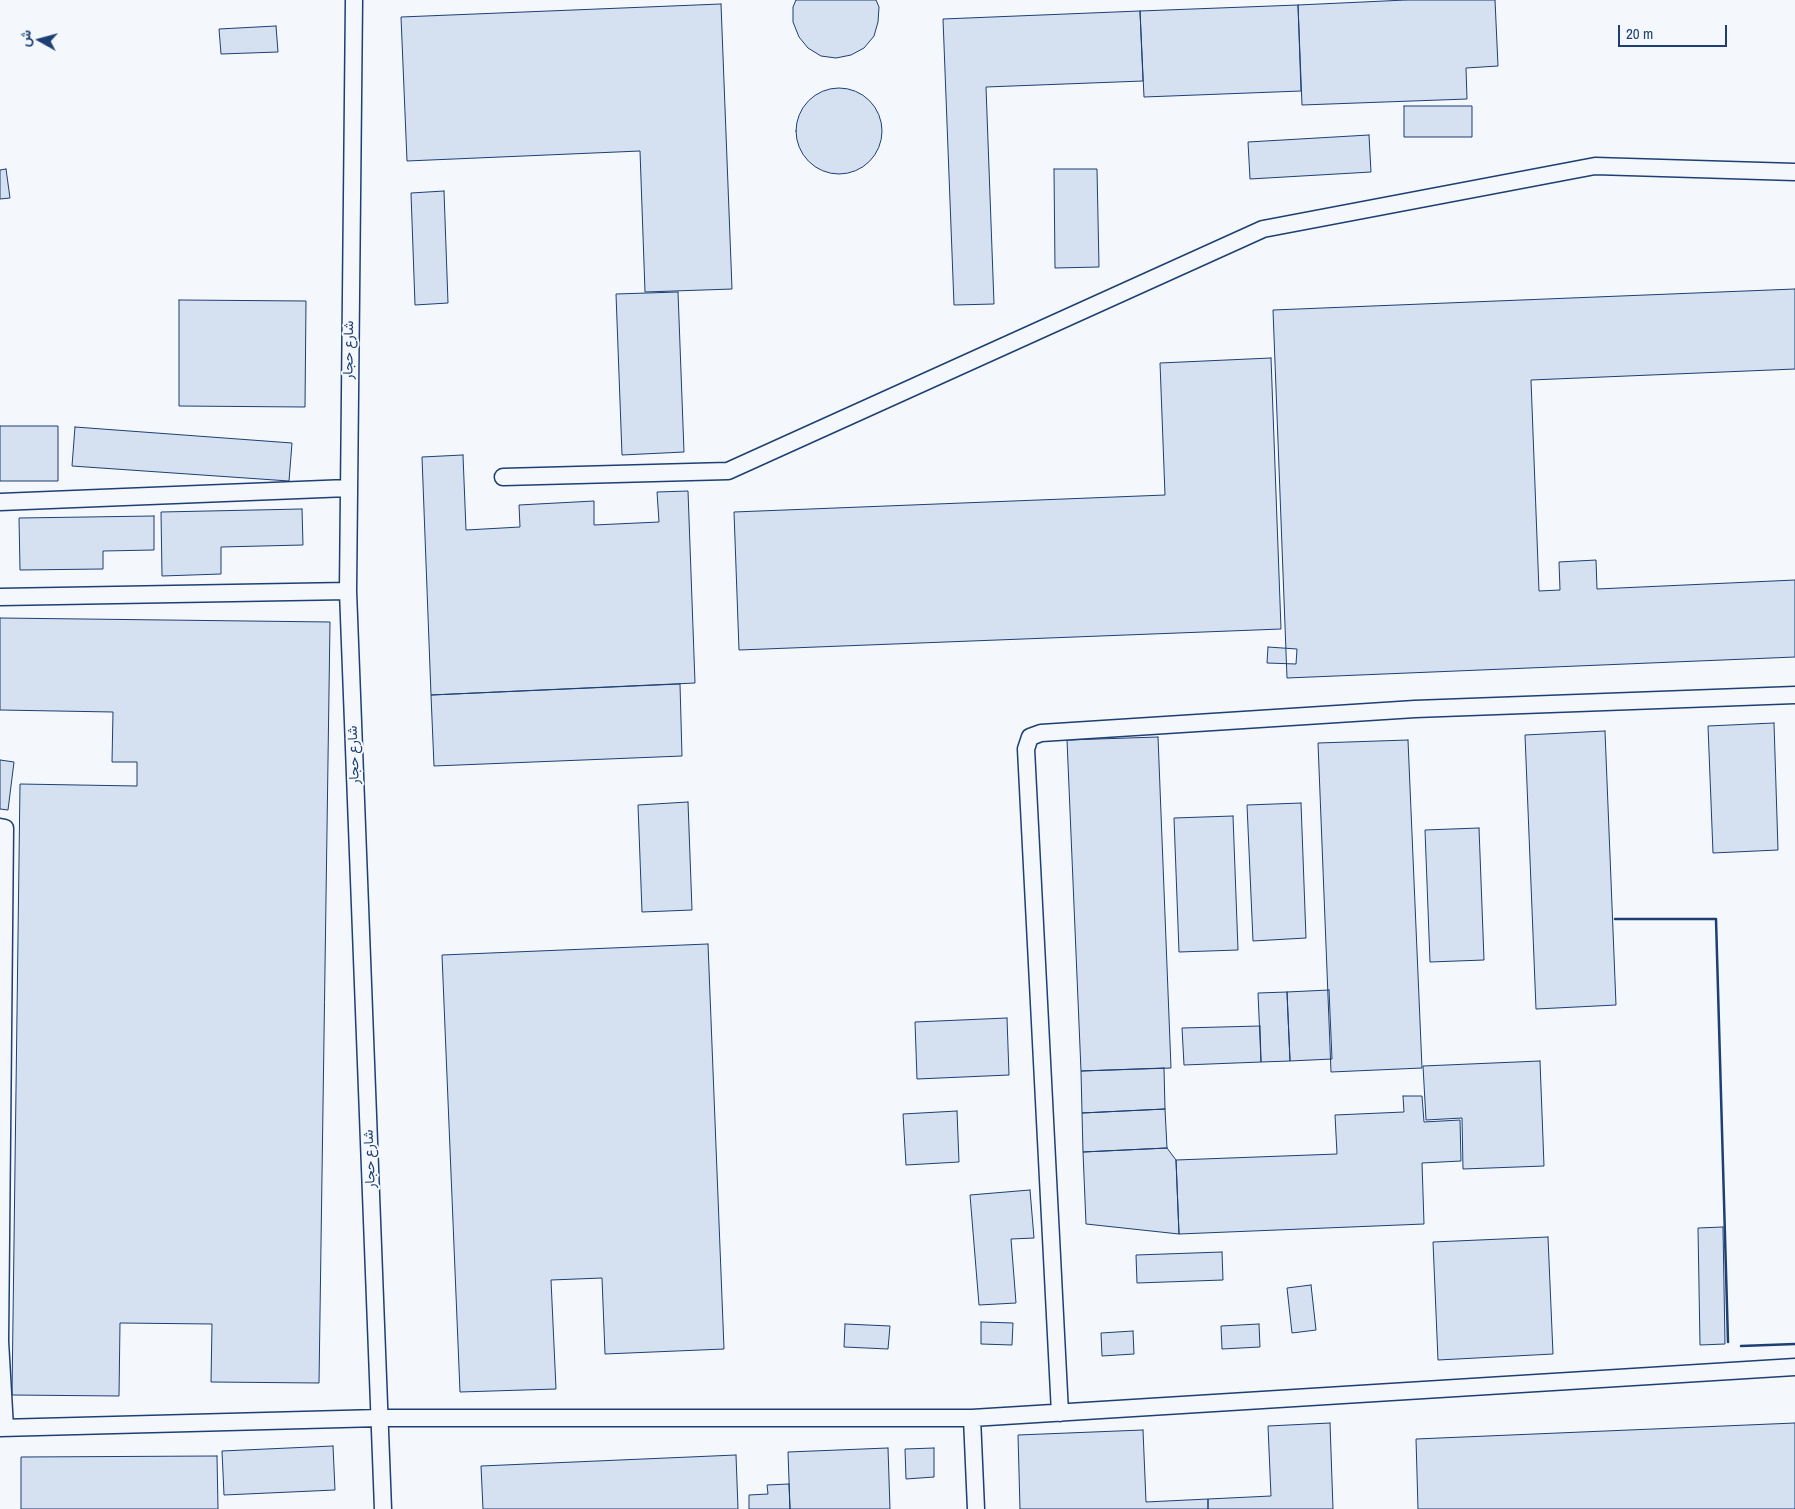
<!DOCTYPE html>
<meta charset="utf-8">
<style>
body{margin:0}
#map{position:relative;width:1795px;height:1509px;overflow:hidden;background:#f4f7fb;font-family:"Archivo Narrow",Vazirmatn,sans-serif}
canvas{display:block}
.north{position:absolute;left:15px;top:15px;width:50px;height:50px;-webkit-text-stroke:4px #f4f7fb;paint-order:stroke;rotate:277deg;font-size:14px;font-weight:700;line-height:20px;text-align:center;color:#1d3f73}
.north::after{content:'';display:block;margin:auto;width:18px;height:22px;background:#1d3f73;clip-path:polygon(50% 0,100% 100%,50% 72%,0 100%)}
.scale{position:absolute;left:1618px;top:25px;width:109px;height:22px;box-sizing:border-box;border:2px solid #1d3f73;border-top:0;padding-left:6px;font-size:15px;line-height:18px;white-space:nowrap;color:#1d3f73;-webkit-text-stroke:4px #f4f7fb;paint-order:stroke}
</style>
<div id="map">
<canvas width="1795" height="1509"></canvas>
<div class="north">ش</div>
<div class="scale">20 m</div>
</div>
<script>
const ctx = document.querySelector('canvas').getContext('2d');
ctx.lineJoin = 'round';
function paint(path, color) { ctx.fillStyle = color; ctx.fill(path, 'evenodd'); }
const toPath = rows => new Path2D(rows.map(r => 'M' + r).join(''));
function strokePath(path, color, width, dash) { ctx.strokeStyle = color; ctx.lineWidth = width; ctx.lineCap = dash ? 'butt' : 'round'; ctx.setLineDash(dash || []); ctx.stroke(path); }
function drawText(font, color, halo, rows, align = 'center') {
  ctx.font = font + ' "Archivo Narrow",Vazirmatn,sans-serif'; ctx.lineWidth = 4; ctx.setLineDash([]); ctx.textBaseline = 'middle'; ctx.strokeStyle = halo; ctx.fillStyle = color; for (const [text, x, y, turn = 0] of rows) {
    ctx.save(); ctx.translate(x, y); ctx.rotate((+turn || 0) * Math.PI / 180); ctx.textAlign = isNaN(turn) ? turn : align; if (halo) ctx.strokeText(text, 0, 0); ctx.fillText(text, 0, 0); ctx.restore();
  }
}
const building = toPath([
 [796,0,876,0,879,7,878,22,874,36,864,48,851,55,836,58,821,56,808,48,799,37,793,22,793,7,796,0],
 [1406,0,1495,0,1498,66,1466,68,1467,99,1302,105,1298,5,1406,0],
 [721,4,732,289,645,292,640,151,407,161,401,17,721,4],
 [1298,5,1301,91,1144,97,1140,11,1298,5],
 [1140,11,1143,81,986,87,994,304,954,305,943,19,1140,11],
 [276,26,278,52,221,54,219,29,276,26],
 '796 131a43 43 0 1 1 86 0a43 43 0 1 1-86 0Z',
 [1404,106,1472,106,1472,137,1404,137,1404,106],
 [1369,135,1371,172,1250,179,1248,142,1369,135],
 [6,169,10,198,0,199,0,170,6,169],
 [1054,169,1097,169,1099,267,1055,268,1054,169],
 [444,191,448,303,415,305,411,193,444,191],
 [1795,289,1795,369,1531,380,1539,591,1560,590,1559,562,1596,560,1597,589,1795,580,1795,657,1287,678,1273,310,1795,289],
 [678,292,684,452,622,455,616,294,678,292],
 [179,300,306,301,305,407,179,406,179,300],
 [1271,358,1281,629,739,650,734,512,1165,495,1160,363,1271,358],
 [0,426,58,426,58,481,0,481,0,426],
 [75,427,292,443,289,481,72,466,75,427],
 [463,455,466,530,520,527,519,505,594,501,594,525,659,522,657,492,688,491,695,683,431,695,422,457,463,455],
 [302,509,303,545,221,547,221,574,162,576,161,512,302,509],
 [154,516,154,550,103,551,103,569,20,570,19,518,154,516],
 [0,618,330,622,319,1383,211,1382,212,1324,120,1323,119,1396,12,1395,20,784,137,786,137,762,112,762,113,712,0,710,0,618],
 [1268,647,1297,649,1296,664,1267,663,1268,647],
 [680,684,682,756,434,766,431,695,680,684],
 [1774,723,1778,850,1713,853,1708,726,1774,723],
 [1605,731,1616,1005,1536,1009,1525,735,1605,731],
 [1158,737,1171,1068,1081,1071,1067,740,1158,737],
 [1408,740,1422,1068,1331,1072,1318,743,1408,740],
 [0,760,14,762,8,810,0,809,0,760],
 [688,802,692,910,642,912,638,805,688,802],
 [1301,803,1306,938,1253,941,1247,805,1301,803],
 [1233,816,1238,950,1179,952,1174,818,1233,816],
 [1479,828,1484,960,1430,962,1425,830,1479,828],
 [708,944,724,1349,605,1354,602,1278,551,1280,556,1389,460,1392,442,955,708,944],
 [1329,990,1332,1059,1290,1061,1287,992,1329,990],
 [1287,992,1290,1061,1261,1062,1258,993,1287,992],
 [1007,1018,1009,1075,917,1079,915,1022,1007,1018],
 [1260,1026,1261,1062,1184,1065,1182,1028,1260,1026],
 [1540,1061,1544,1166,1463,1169,1462,1118,1426,1120,1423,1066,1540,1061],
 [1164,1068,1165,1109,1082,1113,1081,1071,1164,1068],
 [1403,1096,1422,1096,1424,1122,1460,1120,1461,1161,1422,1163,1424,1224,1179,1234,1176,1160,1337,1154,1335,1115,1404,1112,1403,1096],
 [1165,1109,1167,1148,1083,1152,1082,1113,1165,1109],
 [957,1111,959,1162,906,1165,903,1114,957,1111],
 [1167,1148,1176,1160,1179,1234,1086,1224,1083,1152,1167,1148],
 [1030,1190,1034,1238,1011,1239,1016,1303,979,1305,970,1195,1030,1190],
 [1723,1227,1725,1344,1700,1345,1698,1228,1723,1227],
 [1548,1237,1553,1354,1438,1360,1433,1242,1548,1237],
 [1222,1252,1223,1280,1137,1283,1136,1255,1222,1252],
 [1311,1285,1316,1330,1292,1333,1287,1288,1311,1285],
 [981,1322,1013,1323,1012,1345,981,1344,981,1322],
 [845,1324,890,1326,888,1349,844,1347,845,1324],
 [1259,1324,1260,1347,1222,1349,1221,1326,1259,1324],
 [1133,1331,1134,1354,1102,1356,1101,1333,1133,1331],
 [1330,1423,1333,1509,1208,1509,1208,1499,1271,1496,1268,1426,1330,1423],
 [1795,1423,1795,1509,1418,1509,1416,1439,1795,1423],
 [1143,1430,1146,1502,1208,1499,1208,1509,1020,1509,1018,1435,1143,1430],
 [333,1446,335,1490,224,1495,222,1451,333,1446],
 [888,1448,890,1509,790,1509,788,1452,888,1448],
 [934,1448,934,1477,906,1479,905,1449,934,1448],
 [736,1455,738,1509,483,1509,481,1466,736,1455],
 [217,1456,218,1509,21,1509,21,1457,217,1456],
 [789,1484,790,1509,749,1509,749,1495,768,1494,767,1485,789,1484]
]);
const lane = toPath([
 [354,0,348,591,383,1509],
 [503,477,728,471,1263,229,1595,166,1795,172],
 [0,502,348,488],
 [0,597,348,591],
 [0,827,5,828,0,1341,5,1428],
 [1060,1413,1026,749,1030,737,1041,733,1415,709,1795,695],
 [972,1418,976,1509],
 [0,1428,380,1418,972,1418,1795,1367]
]);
const wall = toPath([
 [1615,919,1716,919,1728,1342],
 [1741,1346,1795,1344]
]);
const streetNames = [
 ["شارع حجار",349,350,-89],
 ["شارع حجار",354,755,-92],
 ["شارع حجار",370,1159,-92]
];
paint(building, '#d5e0f0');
strokePath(building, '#1d3f73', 1);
strokePath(lane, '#1d3f73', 19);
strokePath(lane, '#f4f7fb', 16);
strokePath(wall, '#1d3f73', 2.5);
drawText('14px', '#1d3f73', '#f4f7fb', streetNames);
</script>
